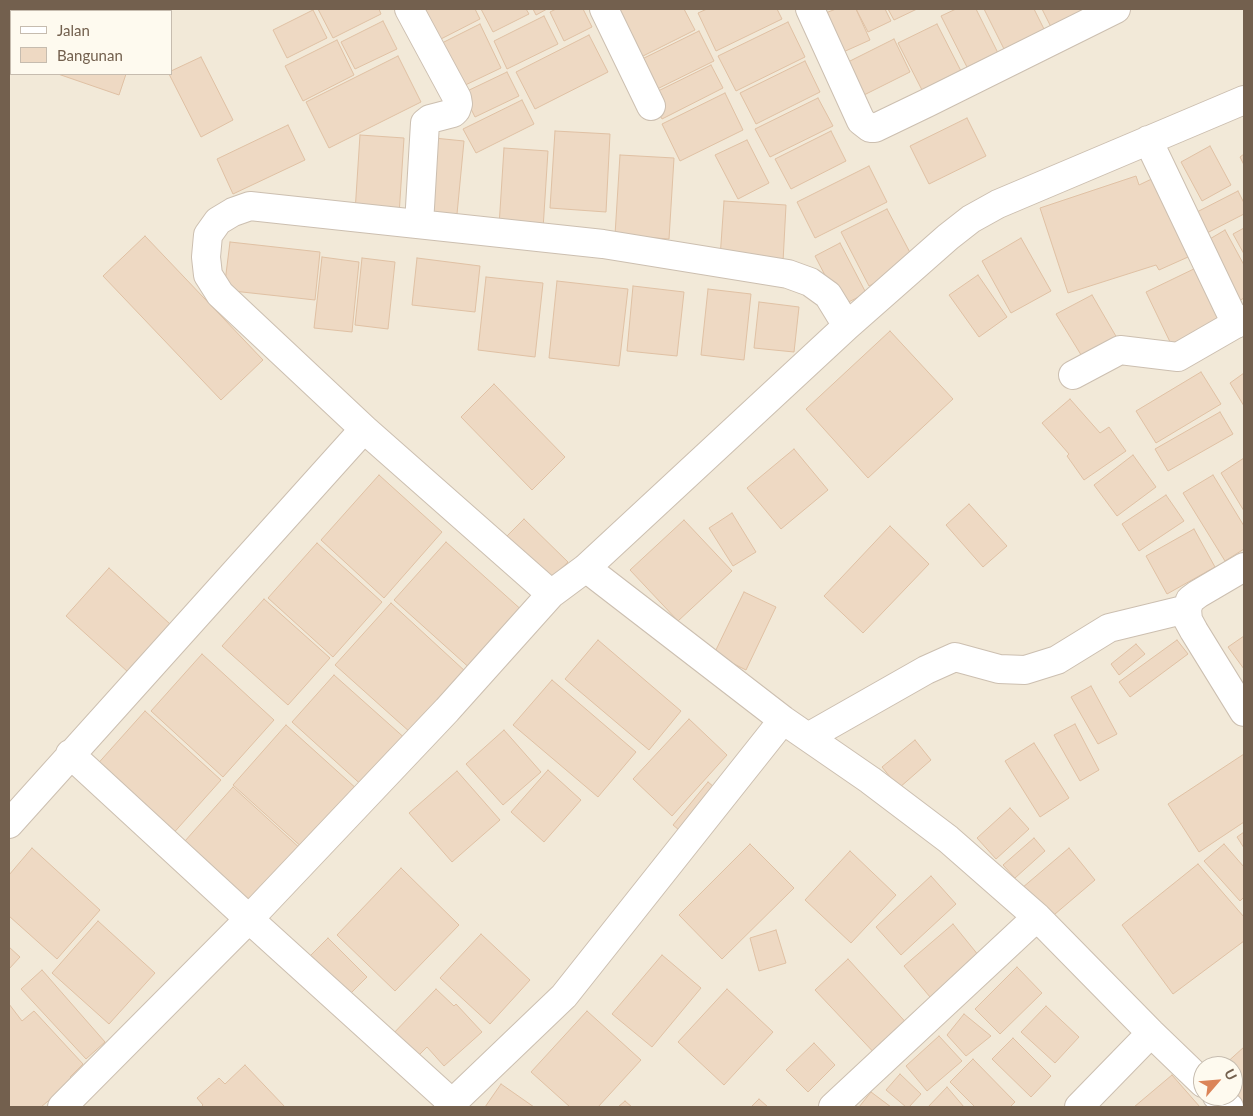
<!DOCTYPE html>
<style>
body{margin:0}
#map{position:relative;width:1253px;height:1116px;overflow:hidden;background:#fbf6e9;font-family:Lato,sans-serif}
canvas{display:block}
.frame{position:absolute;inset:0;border:10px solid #73604e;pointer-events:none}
.legend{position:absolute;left:10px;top:10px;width:162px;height:65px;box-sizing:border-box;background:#fefaef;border:1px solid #c6bcaf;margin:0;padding:6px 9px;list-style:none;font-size:15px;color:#73604e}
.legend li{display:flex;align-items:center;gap:10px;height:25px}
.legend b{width:25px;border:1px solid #c6bcaf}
.north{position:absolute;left:1193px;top:1056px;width:50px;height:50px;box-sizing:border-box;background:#fefaef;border:1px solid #c6bcaf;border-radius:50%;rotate:63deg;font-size:14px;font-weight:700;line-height:20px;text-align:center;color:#73604e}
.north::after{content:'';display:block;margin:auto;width:18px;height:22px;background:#db8458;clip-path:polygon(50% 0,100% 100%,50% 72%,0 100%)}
</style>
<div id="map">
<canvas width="1253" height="1116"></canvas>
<div class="frame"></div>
<ul class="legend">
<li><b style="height:6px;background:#fff"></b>Jalan</li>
<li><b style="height:14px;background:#eed9c3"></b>Bangunan</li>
</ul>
<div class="north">U</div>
</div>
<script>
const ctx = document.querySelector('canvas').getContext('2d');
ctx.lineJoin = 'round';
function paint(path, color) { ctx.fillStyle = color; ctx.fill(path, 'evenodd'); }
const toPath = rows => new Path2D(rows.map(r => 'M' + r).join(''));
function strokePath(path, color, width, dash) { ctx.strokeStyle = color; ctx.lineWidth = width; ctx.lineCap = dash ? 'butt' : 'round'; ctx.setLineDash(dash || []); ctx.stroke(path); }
const residential = toPath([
 [9,9,1244,9,1244,1107,9,1107],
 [11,11,171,11,171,74,11,74],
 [1203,1066,1233,1066,1233,1096,1203,1096]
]);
const building = toPath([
 [9,9,49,9,57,11,11,11,11,58,9,57,9,9],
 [318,9,379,9,381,14,333,38,318,9],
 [428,9,475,9,480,19,437,41,422,12,428,9],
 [481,9,526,9,529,14,493,32,481,9],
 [533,9,547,9,536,15,533,9],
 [556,9,583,9,592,27,564,41,550,12,556,9],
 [612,9,684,9,695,30,633,61,612,9],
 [707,9,777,9,782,19,716,51,698,13,707,9],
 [836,9,856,9,870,40,841,53,823,14,836,9],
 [856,9,885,9,891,21,868,32,856,9],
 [888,9,917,9,894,20,888,9],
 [956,9,976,9,999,55,969,71,941,16,956,9],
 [984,9,1034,9,1046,33,1006,53,984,9],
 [1042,9,1093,9,1052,29,1042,9],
 [313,10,327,38,287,58,273,30,313,10],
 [544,16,558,44,507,69,494,41,544,16],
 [383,21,397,49,355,69,341,42,383,21],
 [788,22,805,57,736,91,718,56,788,22],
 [480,24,501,68,459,88,438,45,480,24],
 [937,24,962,73,923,92,898,43,937,24],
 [699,31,714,61,649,93,634,63,699,31],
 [589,35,608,72,535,109,516,72,589,35],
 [894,39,910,72,856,99,840,66,894,39],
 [337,40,354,75,303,101,285,66,337,40],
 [398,56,421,102,329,148,306,102,398,56],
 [201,57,233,120,201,137,169,74,171,74,171,71,201,57],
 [805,61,820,92,756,124,740,93,805,61],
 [711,65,723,88,662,119,650,95,711,65],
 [507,72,519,96,475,117,463,93,507,72],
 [58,74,126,74,119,95,58,74],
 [725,93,743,130,680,161,662,124,725,93],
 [818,98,833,126,770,157,755,129,818,98],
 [522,100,534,124,476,153,463,129,522,100],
 [967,118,986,156,929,184,910,146,967,118],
 [288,125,305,160,233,194,217,159,288,125],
 [555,131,610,134,606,212,550,208,555,131],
 [831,131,846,161,791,189,775,159,831,131],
 [360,135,404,138,399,215,355,212,360,135],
 [434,138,464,141,457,214,427,212,434,138],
 [747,140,769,183,738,199,715,155,747,140],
 [1210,146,1231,185,1202,201,1181,162,1210,146],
 [504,148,548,151,543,229,499,226,504,148],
 [1244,154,1244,165,1240,157,1244,154],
 [620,155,674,158,669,239,615,235,620,155],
 [869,166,887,202,815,238,797,202,869,166],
 [1160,175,1197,253,1159,270,1156,265,1068,293,1040,208,1136,176,1139,185,1160,175],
 [1238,191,1244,203,1244,214,1205,234,1195,213,1238,191],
 [724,201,786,205,783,262,720,258,724,201],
 [887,209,915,262,869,286,841,232,887,209],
 [1244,228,1244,254,1233,234,1244,228],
 [1225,230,1244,265,1244,298,1237,302,1203,243,1225,230],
 [145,236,263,360,221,400,103,276,145,236],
 [1021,238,1051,291,1011,313,982,261,1021,238],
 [230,242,320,252,315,300,224,290,230,242],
 [840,243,866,293,841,306,815,256,840,243],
 [322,257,359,262,352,332,314,328,322,257],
 [362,258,395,262,388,329,355,325,362,258],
 [417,258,480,266,475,312,412,305,417,258],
 [1200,266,1226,320,1172,346,1146,292,1200,266],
 [978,275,1007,317,979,337,949,295,978,275],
 [486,277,543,283,535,357,478,350,486,277],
 [557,281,628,289,619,366,549,358,557,281],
 [633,286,684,292,677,356,627,351,633,286],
 [708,289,751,294,744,360,701,355,708,289],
 [1092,295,1117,338,1083,358,1056,314,1092,295],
 [759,302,799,307,794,352,754,348,759,302],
 [890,331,953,399,868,478,806,409,890,331],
 [1201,372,1221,404,1156,443,1136,411,1201,372],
 [1244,373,1244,406,1230,383,1244,373],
 [494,384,565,457,532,490,461,417,494,384],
 [1070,399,1100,433,1109,427,1126,451,1084,480,1067,456,1069,454,1042,423,1070,399],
 [1220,412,1233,434,1168,471,1155,449,1220,412],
 [794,449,828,490,781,529,747,488,794,449],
 [1133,455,1156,487,1117,516,1094,485,1133,455],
 [1244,458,1244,511,1221,473,1244,458],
 [379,475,442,532,384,598,321,540,379,475],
 [1213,475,1244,526,1244,549,1225,561,1183,493,1213,475],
 [1166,495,1184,521,1139,551,1122,524,1166,495],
 [969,504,1007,546,983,567,946,525,969,504],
 [732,513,756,552,733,566,709,528,732,513],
 [524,519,568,562,546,583,503,540,524,519],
 [684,520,732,571,678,621,630,570,684,520],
 [890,526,929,564,863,633,824,596,890,526],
 [1194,529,1215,567,1167,594,1146,556,1194,529],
 [446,542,525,613,473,671,394,600,446,542],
 [317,543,382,602,333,657,268,598,317,543],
 [109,568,170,624,128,672,66,616,109,568],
 [744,592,776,607,746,670,714,654,744,592],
 [264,599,330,658,288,705,222,646,264,599],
 [391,603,466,672,411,733,335,665,391,603],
 [1244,636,1244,669,1228,647,1244,636],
 [598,640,681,711,649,750,565,679,598,640],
 [1177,640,1188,654,1130,697,1119,682,1177,640],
 [1136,644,1145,654,1119,675,1111,664,1136,644],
 [202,654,274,720,223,777,151,711,202,654],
 [334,675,408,741,366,789,292,722,334,675],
 [552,680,636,752,598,797,513,725,552,680],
 [1091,686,1117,734,1098,744,1071,697,1091,686],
 [145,711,221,780,170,837,94,768,145,711],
 [689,719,727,755,672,816,633,779,689,719],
 [1075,724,1099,770,1080,781,1054,735,1075,724],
 [286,725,358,790,305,850,233,785,286,725],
 [504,730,541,772,503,805,466,764,504,730],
 [915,740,931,760,899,788,882,767,915,740],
 [1034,743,1069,798,1040,817,1005,761,1034,743],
 [1244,754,1244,822,1199,852,1168,804,1244,754],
 [548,770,581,800,544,842,511,812,548,770],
 [457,771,500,820,452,862,409,813,457,771],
 [708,782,720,792,685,835,673,825,708,782],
 [233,787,302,850,246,912,177,850,233,787],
 [1010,808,1029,829,996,859,977,838,1010,808],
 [1244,832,1244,848,1237,837,1244,832],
 [1034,838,1045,851,1015,878,1003,865,1034,838],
 [750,844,794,888,722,959,679,915,750,844],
 [1224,844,1244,867,1244,897,1240,901,1204,861,1224,844],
 [32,848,100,910,57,959,9,916,9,875,32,848],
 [1069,848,1095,880,1048,920,1022,888,1069,848],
 [850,851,896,895,851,943,805,900,850,851],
 [1198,864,1244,917,1244,941,1173,994,1122,925,1198,864],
 [401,868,459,925,395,991,337,935,401,868],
 [931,876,956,904,901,955,876,927,931,876],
 [98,921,155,973,109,1024,52,973,98,921],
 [953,924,979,956,930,997,904,966,953,924],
 [776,930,786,963,759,971,750,938,776,930],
 [481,934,530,980,490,1024,440,978,481,934],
 [328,938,367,977,343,1001,304,962,328,938],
 [9,947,20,957,9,969,9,947],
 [662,955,701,988,652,1047,612,1014,662,955],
 [848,959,911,1028,879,1058,815,990,848,959],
 [1017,967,1042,993,1000,1034,975,1009,1017,967],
 [42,970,105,1042,86,1059,21,989,42,970],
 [436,989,454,1006,456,1004,482,1032,444,1066,427,1047,415,1059,391,1036,436,989],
 [727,989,773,1032,724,1085,678,1042,727,989],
 [9,1004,22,1021,34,1011,83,1064,70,1077,73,1080,41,1107,9,1107,9,1004],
 [1046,1006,1079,1037,1055,1063,1021,1032,1046,1006],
 [587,1011,641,1060,598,1107,570,1107,531,1072,587,1011],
 [964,1014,991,1036,966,1056,947,1035,964,1014],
 [939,1036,962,1061,927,1091,906,1066,939,1036],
 [1013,1038,1051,1076,1031,1097,992,1059,1013,1038],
 [814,1043,835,1065,808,1092,786,1070,814,1043],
 [1244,1047,1244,1107,1241,1107,1233,1096,1233,1066,1223,1066,1244,1047],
 [973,1059,1015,1102,1010,1107,975,1107,950,1082,973,1059],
 [245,1065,285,1107,201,1107,203,1105,197,1098,219,1078,225,1084,245,1065],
 [900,1074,921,1094,909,1107,906,1107,886,1090,900,1074],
 [1172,1075,1200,1107,1134,1107,1172,1075],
 [501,1084,534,1107,485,1107,501,1084],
 [947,1087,964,1107,928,1107,947,1087],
 [871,1092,891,1107,859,1107,871,1092],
 [759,1099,768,1107,751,1107,759,1099],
 [625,1101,632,1107,618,1107,625,1101]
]);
const street = toPath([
 [409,9,457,98,458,104,456,110,453,113,430,119,425,123,419,224],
 [604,9,651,106],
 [810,9,861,121,870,128,875,128,927,103,1116,9],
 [1148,140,1236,324],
 [1073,375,1120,350,1178,357,1244,319],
 [1244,567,1198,594,1190,600,1187,609,1188,620,1194,631,1244,712],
 [586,568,783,720,870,780,948,839,1037,917,1151,1033,1203,1083],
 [551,594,364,429,220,294,208,275,206,257,208,235,218,221,233,212,250,206,603,244,788,274,810,282,828,295,847,326],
 [808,737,926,670,955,657,999,669,1025,670,1057,660,1109,628,1187,609],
 [70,754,249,919,452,1103],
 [9,824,364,429],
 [1217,1096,1229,1107],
 [62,1107,249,919,447,710,551,594,586,568,847,326,948,237,971,219,998,204,1244,100],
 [448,1107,564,996,783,720],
 [833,1107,1037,917],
 [1079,1107,1151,1033]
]);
paint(residential, '#f2e9d8');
paint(building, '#eed9c3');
strokePath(building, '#e0c1a4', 1);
strokePath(street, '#ccbfb0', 30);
strokePath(street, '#fff', 28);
</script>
